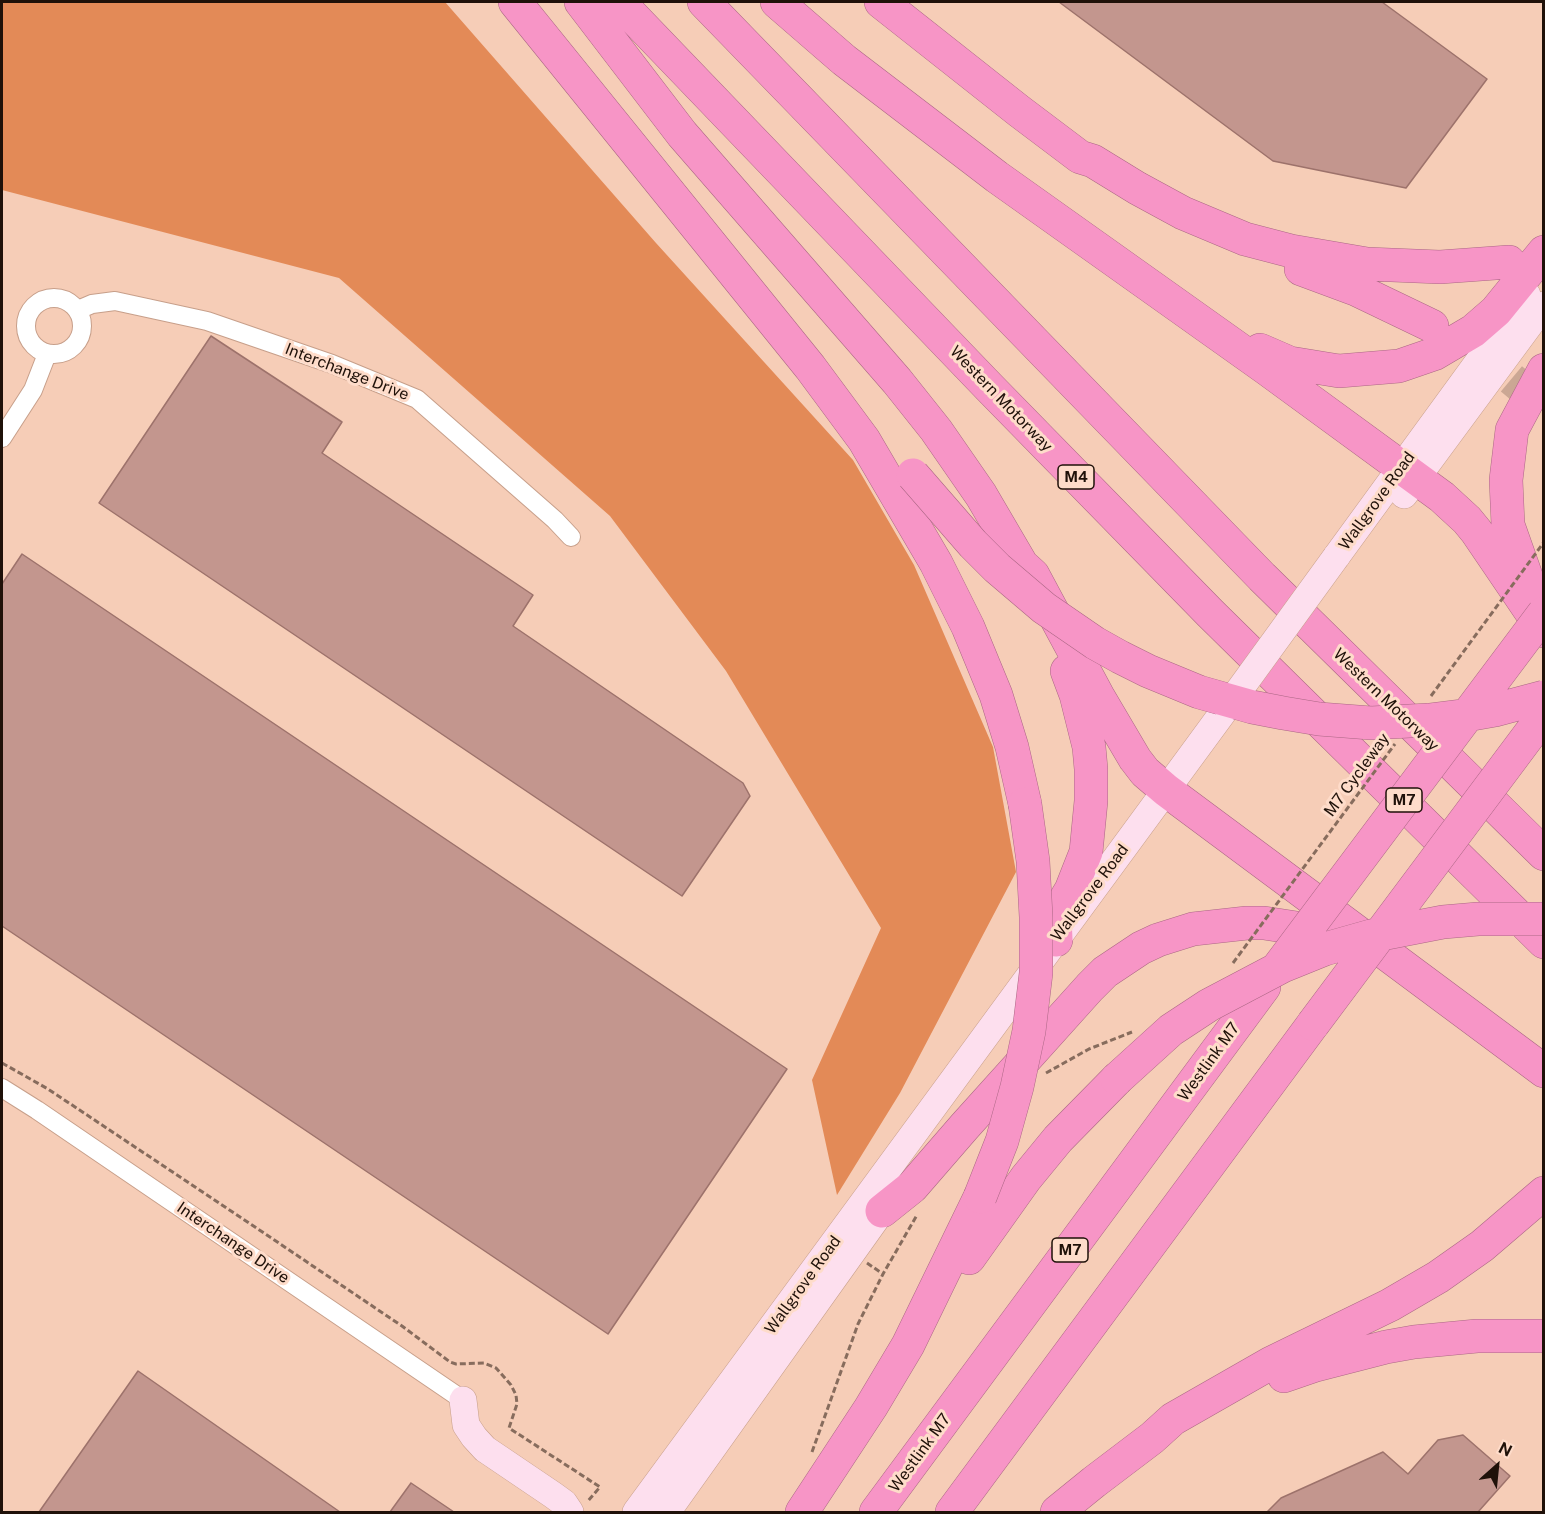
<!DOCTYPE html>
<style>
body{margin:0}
#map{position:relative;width:1545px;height:1514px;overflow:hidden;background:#f6cdb7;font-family:"Public Sans",sans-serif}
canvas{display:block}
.frame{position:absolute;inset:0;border:3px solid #1f1109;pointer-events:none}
.north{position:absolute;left:1467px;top:1436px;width:60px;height:60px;-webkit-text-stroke:4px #fedcca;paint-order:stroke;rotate:27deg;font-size:16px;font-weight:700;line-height:24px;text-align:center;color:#1f1109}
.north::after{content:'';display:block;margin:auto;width:21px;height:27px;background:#1f1109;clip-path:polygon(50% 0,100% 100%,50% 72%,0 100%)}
</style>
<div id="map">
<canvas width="1545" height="1514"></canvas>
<div class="frame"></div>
<div class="north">N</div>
</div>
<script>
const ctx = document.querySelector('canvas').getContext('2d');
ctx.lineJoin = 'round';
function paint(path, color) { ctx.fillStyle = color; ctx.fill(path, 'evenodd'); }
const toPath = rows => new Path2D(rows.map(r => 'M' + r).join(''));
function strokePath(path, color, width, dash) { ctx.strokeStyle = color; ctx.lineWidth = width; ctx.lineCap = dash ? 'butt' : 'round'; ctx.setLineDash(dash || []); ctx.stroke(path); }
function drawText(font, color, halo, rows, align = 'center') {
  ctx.font = font + ' "Public Sans",sans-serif'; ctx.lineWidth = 6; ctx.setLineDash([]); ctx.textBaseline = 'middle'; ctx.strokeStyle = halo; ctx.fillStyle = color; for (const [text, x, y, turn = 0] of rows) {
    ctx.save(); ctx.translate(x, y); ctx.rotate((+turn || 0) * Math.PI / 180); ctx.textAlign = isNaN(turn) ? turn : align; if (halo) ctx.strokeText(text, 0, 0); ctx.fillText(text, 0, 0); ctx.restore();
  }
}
const forest = toPath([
 [2,2,445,2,656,243,853,460,914,565,993,747,1016,872,900,1093,837,1195,812,1080,881,928,726,671,610,516,339,278,2,190]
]);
const building = toPath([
 [1059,2,1382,2,1487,79,1406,188,1273,161,1059,2],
 [211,336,342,422,322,453,533,595,513,626,743,783,750,796,682,896,99,503,211,336],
 [22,554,787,1069,608,1334,2,926,2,584,22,554],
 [138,1371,340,1512,39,1512,138,1371],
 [1463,1435,1510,1476,1478,1512,1267,1512,1281,1498,1383,1452,1408,1474,1438,1440,1463,1435],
 [411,1483,454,1512,390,1512,411,1483]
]);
const motorwayTunnel = toPath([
 [1472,350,1490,361,1544,406]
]);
const path = toPath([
 [2,1063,48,1089,252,1225,402,1326,450,1362,456,1364,484,1363,496,1368,511,1385,516,1395,517,1404,509,1428,600,1487,587,1502],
 [1046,1073,1089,1049,1132,1032],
 [867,1263,883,1274],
 [812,1452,858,1324,883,1274,917,1215]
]);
const minor = toPath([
 '26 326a28 28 0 1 1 56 0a28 28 0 1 1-56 0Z',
 [78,310,92,304,115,301,207,321,332,364,417,399,555,520,571,537],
 [2,438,33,390,47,354],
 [2,1088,37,1110,463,1400]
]);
const secondary = toPath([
 [1404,495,1544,305],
 [1336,557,1527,295],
 [463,1400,466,1425,474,1437,485,1449,553,1495,564,1503,570,1512],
 [636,1512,1227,707],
 [667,1512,893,1195]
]);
const motorway = toPath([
 [515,2,810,367,864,440,936,563,968,627,996,695,1012,747,1025,804],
 [581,2,682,134,897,381,936,430,981,495,1022,565,1033,575,1099,698,1135,759,1145,772,1166,790,1544,1071],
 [619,2,988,386,1210,613,1544,942],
 [704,2,1262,577,1544,854],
 [777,2,844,60,997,177,1267,369,1442,497,1467,520,1476,531,1544,631],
 [881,2,1019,111,1080,157,1093,161,1137,188,1183,213,1245,239,1291,251,1367,264,1440,267,1509,262],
 [1301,269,1355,289,1432,326],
 [1260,350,1290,363,1339,371,1399,366,1434,354,1473,331,1496,311,1544,252],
 [1532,593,1508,525,1506,480,1512,430,1544,370],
 [1056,940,1055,917,1071,890,1086,852,1091,801,1091,769,1089,747,1076,695,1067,671],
 [882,1211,912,1187,964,1127,1090,987,1105,972,1141,948,1158,940,1193,929,1247,923,1264,923,1303,929,1330,938],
 [969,1258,1026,1178,1058,1139,1117,1079],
 [1284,1376,1316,1365,1386,1347,1414,1342,1477,1336,1544,1336],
 [802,1512,871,1407,908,1345,980,1197],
 [876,1512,1264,987],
 [952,1512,1313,1024],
 [1057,1512,1094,1482,1152,1438,1173,1419,1271,1363,1390,1305,1438,1277,1482,1246,1544,1193]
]);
const pathBridge = toPath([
 [1431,696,1544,542],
 [1233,963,1395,744]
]);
const secondaryBridge = toPath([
 [1227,707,1336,557]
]);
const motorwayBridge = toPath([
 [913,475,973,544,997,568,1044,608,1095,643,1120,657,1148,671,1199,692,1252,707,1283,713,1319,719,1371,723,1429,720,1461,716,1495,710,1544,697],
 [1277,969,1544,613],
 [1313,1024,1544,715],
 [1117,1079,1171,1030,1209,1005,1283,966,1325,949,1371,936,1443,922,1478,919,1544,919],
 [980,1197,1002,1141,1017,1087,1029,1031,1036,973,1036,917,1033,861,1025,804]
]);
const shields = [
 [1076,477,36],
 [1404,800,36],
 [1070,1250,36]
];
const shieldNames = [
 ["M4",1076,477],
 ["M7",1404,800],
 ["M7",1070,1250]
];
const streetNames = [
 ["Interchange Drive",347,372,21],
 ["Western Motorway",1001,399,46],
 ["Wallgrove Road",1377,501,-54],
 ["Western Motorway",1386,700,44],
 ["M7 Cycleway",1357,775,-54],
 ["Wallgrove Road",1090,893,-53],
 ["Westlink M7",1209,1062,-54],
 ["Interchange Drive",233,1243,34],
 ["Wallgrove Road",803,1285,-54],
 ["Westlink M7",920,1453,-54]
];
paint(forest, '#e38a57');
paint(building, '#c3968e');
strokePath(building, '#9d726b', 1.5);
strokePath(motorwayTunnel, '#cba794', 33, [33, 16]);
strokePath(minor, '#c79f8a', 20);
strokePath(secondary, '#c79f8a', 28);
strokePath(motorway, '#ab6784', 34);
strokePath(path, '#876c5d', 3, [6, 3]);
strokePath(minor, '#fff', 18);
strokePath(secondary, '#fddfee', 27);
strokePath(motorway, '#f795c6', 33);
strokePath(secondaryBridge, '#c79f8a', 28, []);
strokePath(motorwayBridge, '#ab6784', 34, []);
strokePath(pathBridge, '#876c5d', 3, [6, 3]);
strokePath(secondaryBridge, '#fddfee', 27);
strokePath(motorwayBridge, '#f795c6', 33);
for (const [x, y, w] of shields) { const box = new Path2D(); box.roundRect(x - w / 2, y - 12, w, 24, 4.5); ctx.fillStyle = '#fedcca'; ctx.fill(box); strokePath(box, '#1f1109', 1.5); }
drawText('bold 15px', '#1f1109', null, shieldNames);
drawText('16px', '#1f1109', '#fedcca', streetNames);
</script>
